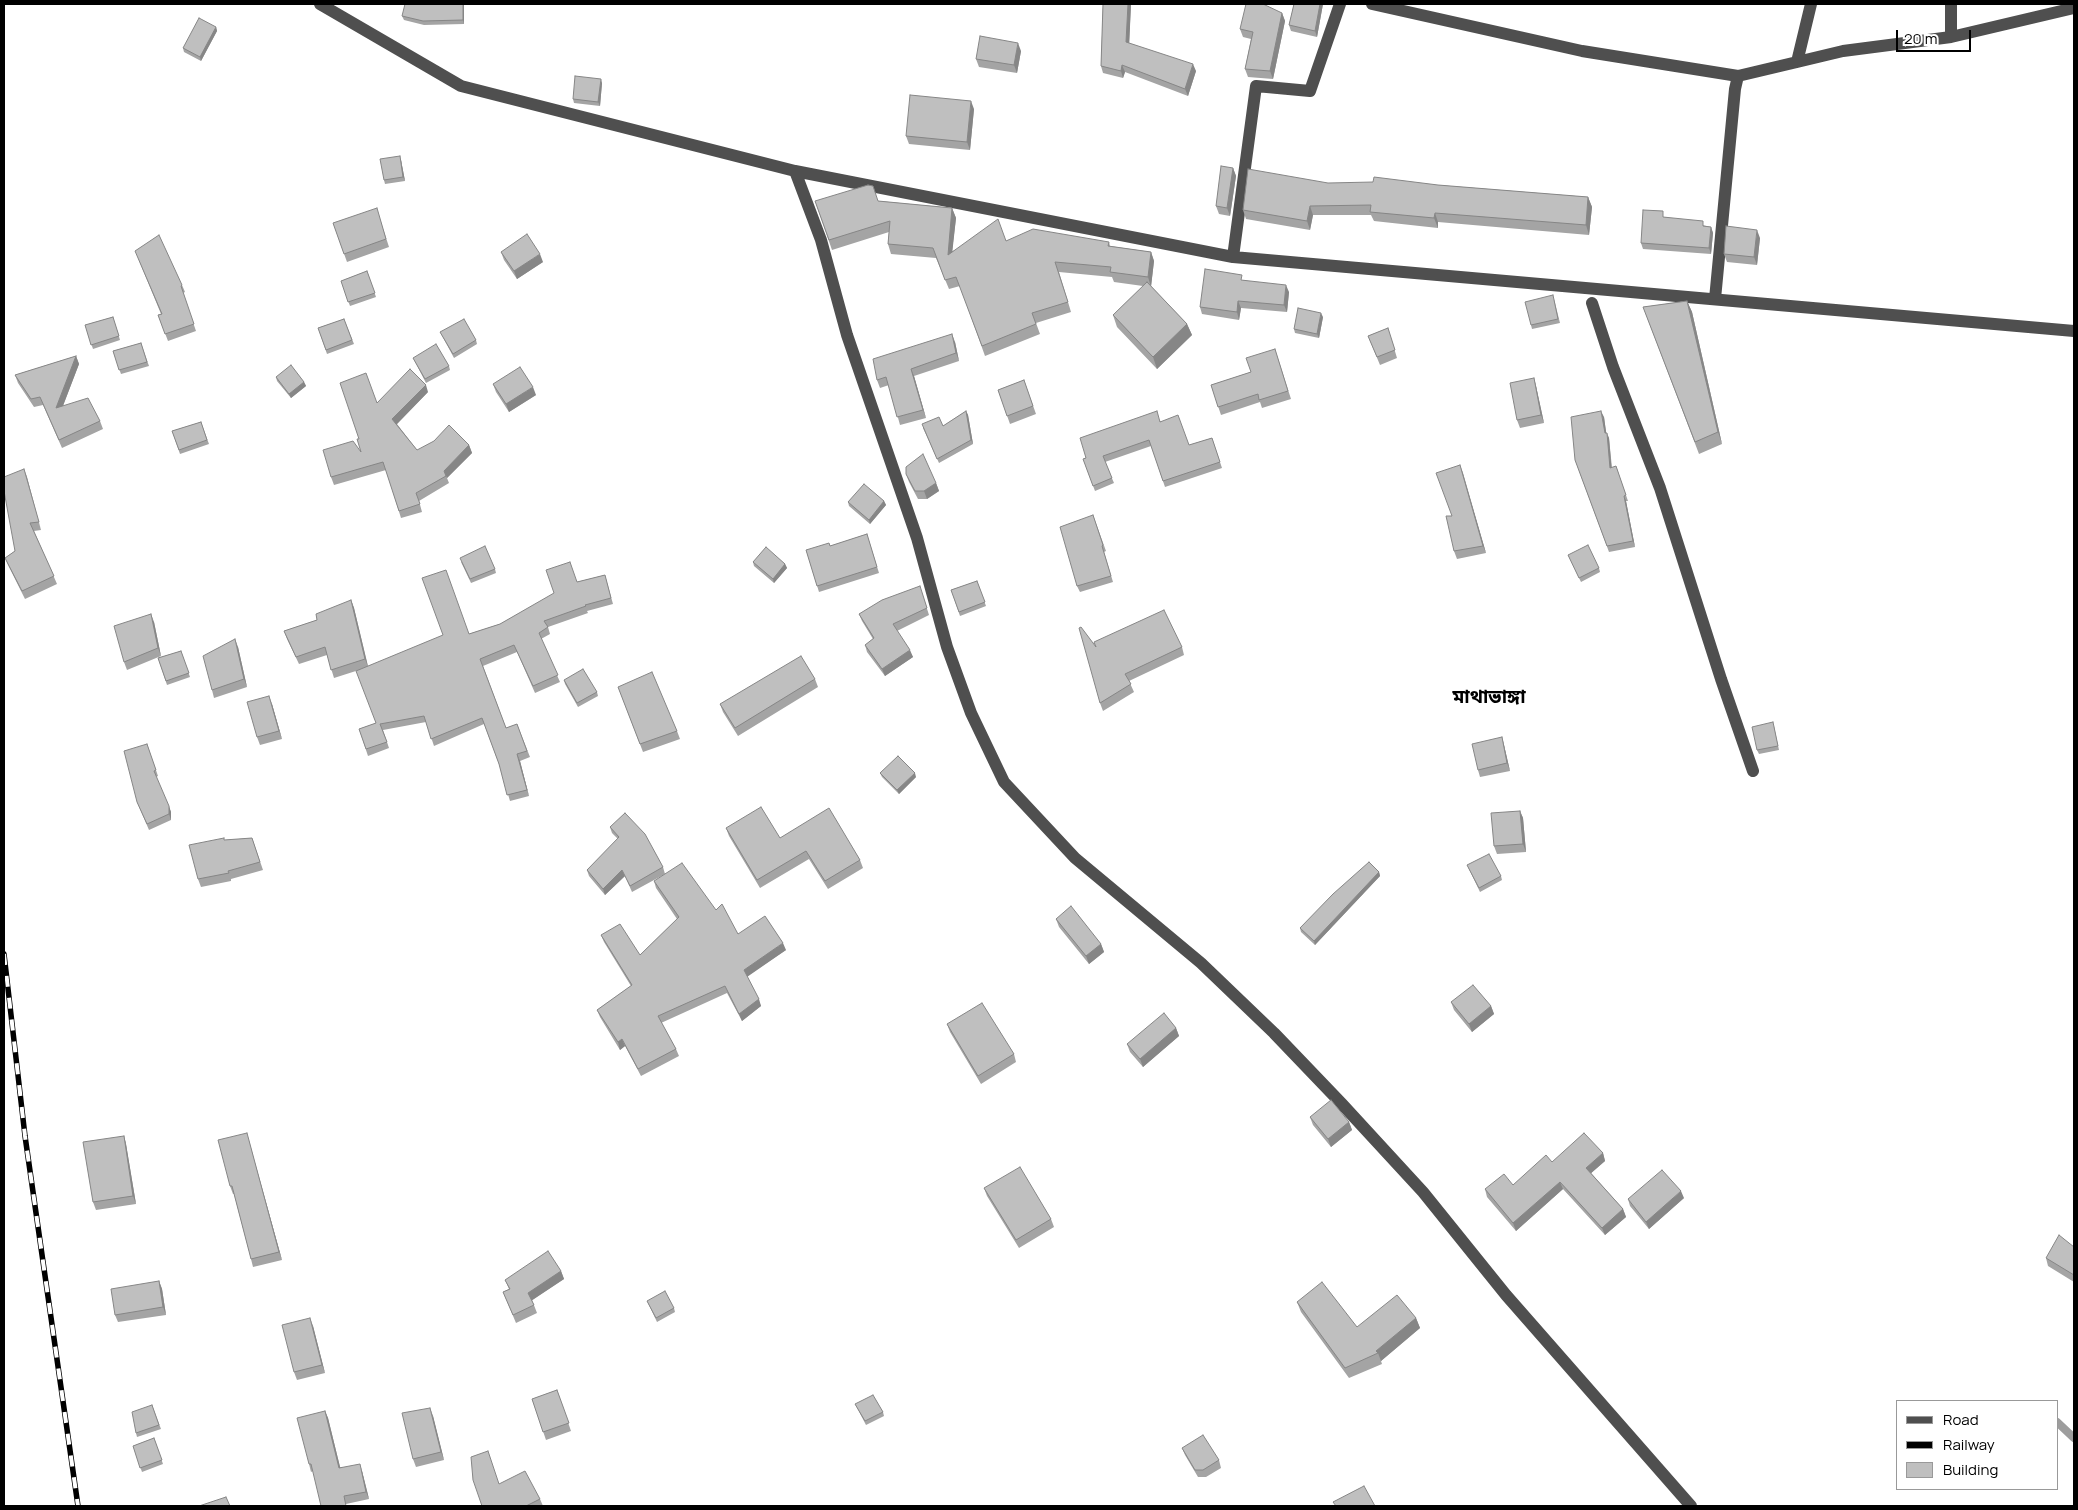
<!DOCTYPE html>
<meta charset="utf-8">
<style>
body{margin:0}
#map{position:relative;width:2078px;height:1510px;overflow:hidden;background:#fff;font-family:Manrope,sans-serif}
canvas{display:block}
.frame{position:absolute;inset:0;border:5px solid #000;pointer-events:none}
.legend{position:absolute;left:1896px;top:1400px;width:162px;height:90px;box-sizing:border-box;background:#fff;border:1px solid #999;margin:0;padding:6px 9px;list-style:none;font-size:15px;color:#000}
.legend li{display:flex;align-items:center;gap:10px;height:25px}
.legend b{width:25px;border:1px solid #999}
.scale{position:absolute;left:1896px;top:30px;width:75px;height:22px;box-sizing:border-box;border:2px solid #000;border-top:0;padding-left:6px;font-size:15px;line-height:18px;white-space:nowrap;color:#000;-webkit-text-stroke:4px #fff;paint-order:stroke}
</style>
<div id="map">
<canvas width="2078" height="1510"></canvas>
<div class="frame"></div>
<ul class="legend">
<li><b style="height:6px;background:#4f4f4f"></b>Road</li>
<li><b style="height:6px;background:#000"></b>Railway</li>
<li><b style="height:14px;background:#bfbfbf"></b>Building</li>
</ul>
<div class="scale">20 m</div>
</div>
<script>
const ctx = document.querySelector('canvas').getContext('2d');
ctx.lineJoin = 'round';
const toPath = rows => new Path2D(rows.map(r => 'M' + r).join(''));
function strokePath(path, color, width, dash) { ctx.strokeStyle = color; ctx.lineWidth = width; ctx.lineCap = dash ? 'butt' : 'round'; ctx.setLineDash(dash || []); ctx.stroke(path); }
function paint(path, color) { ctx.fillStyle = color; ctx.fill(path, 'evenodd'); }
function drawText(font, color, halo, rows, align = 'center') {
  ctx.font = font + ' Manrope,"Noto Sans Bengali",sans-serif'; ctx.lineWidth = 4; ctx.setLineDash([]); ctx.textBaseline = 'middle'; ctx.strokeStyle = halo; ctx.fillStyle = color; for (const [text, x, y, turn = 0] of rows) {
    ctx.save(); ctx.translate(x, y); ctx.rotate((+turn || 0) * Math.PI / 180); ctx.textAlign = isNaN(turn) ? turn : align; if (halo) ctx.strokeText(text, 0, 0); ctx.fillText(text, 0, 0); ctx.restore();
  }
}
const stream = toPath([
 [2057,1422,2074,1438]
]);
const minor = toPath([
 [320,4,461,86,795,171,1233,257,2074,331],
 [1372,4,1582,51,1738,76],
 [1951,4,1951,37],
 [1797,62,1843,51,1951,37,2074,8],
 [795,171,821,240,847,335,917,538,947,647,971,713,1004,782,1075,858,1201,963,1274,1033,1342,1104,1423,1192,1506,1295,1691,1506],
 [1233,257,1256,86,1310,91,1340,4],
 [1715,299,1735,89,1738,76,1797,62,1811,4],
 [1592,303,1613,367,1660,488,1721,679,1753,771]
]);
const rail = toPath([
 [4,954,25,1136,78,1506]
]);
const wall = toPath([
 [464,4,464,24,424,25,404,20,402,16],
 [1103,4,1131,4,1129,43,1196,71,1188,96,1125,72,1123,78,1103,73,1101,66],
 [1294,4,1323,4,1317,37,1291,31,1289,25],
 [1282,13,1285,21,1273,79,1248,77,1245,69,1251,39,1243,37,1240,29],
 [216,27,217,31,201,61,184,52,183,48],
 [1021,51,1017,73,979,67,976,59],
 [602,83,600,106,574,103,573,99],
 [974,109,970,150,909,144,906,136],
 [401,160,405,181,385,184,384,180],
 [1233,168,1236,176,1230,216,1219,214,1216,206],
 [1328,183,1438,185,1588,197,1592,207,1589,235,1438,222,1438,228,1374,221,1371,215,1313,215,1310,230,1246,219,1243,210],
 [815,201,879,201,952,208,956,218,952,251,1006,241,1109,242,1110,246,1151,252,1154,261,1151,286,1187,324,1192,335,1157,369,1117,327,1113,315,1143,286,1114,282,1112,277,1059,272,1071,312,1036,323,1040,334,985,356,960,286,949,289,936,258,891,254,888,244,889,232,832,250],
 [379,216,389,247,347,262,333,223],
 [1665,217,1711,227,1713,233,1711,254,1643,249,1641,243],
 [1760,238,1757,265,1727,262,1724,254],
 [501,252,543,262,517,279,504,260],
 [138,258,182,285,185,292,183,293,196,331,168,341,158,315,161,314],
 [367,271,376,297,350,306,341,281],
 [1244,280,1289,292,1287,312,1241,308,1239,320,1202,314,1200,307],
 [1554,299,1560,323,1532,329,1531,325],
 [1687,301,1692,312,1722,444,1699,454,1643,307],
 [113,317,120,340,93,349,85,325],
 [1323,317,1319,338,1295,333,1294,329],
 [344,319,354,344,327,354,318,328],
 [1388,328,1397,358,1380,365,1368,336],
 [440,332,476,340,477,344,454,358],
 [955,342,959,361,914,376,926,418,900,425,889,385,880,388,877,380],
 [141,343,149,366,121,374,113,351],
 [1275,349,1291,399,1262,408,1260,402,1221,415,1211,385,1251,372],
 [76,356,79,364,63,406,100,421,103,429,62,448,43,405,34,407,18,383,15,375],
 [413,358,449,366,450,370,426,383],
 [276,377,304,382,306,386,291,398,277,381],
 [1534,378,1536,386,1544,423,1520,428,1517,420],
 [1024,380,1036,414,1010,424,998,390],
 [493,384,536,395,509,412,496,392],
 [428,392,397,424,417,450,469,445,472,453,447,478,449,483,419,501,422,512,401,518,386,470,334,485,331,477,361,452,359,439,377,403],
 [966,411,968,415,973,444,939,463,923,428,943,426],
 [1604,417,1606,433,1609,438,1612,468,1616,466,1628,501,1626,501,1635,547,1609,552,1575,460],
 [1160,421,1189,445,1212,438,1222,468,1165,487,1151,446,1105,462,1114,483,1095,491,1083,459],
 [201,422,209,444,180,454,172,431],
 [1460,465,1486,553,1457,559,1454,551,1452,516],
 [24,469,41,530,34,531,57,584,25,599,8,565,5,558,15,551],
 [906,474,936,483,939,491,927,499,918,499,909,482],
 [884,501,886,505,870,524,849,506,848,502],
 [1093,515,1106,551,1104,552,1113,582,1080,592,1077,586],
 [867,534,879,573,819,592,806,550,830,546],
 [1568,555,1599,568,1600,572,1581,582],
 [461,562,495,569,496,573,471,583],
 [753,562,785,564,787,568,774,583,754,566],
 [605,575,613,604,587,611,588,613,548,627,550,634,541,639,560,682,535,693,517,652,483,666,506,728,517,724,530,757,520,761,529,796,510,801,499,764,484,724,434,746,426,722,383,730,389,748,368,756,359,729,376,723,359,670,334,678,327,655,299,664,287,639,284,631,317,620,351,600,354,608,368,666,500,624,577,582],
 [977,581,986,606,960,616,951,590],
 [922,593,929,615,897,631,913,657,885,676,867,652,865,645,873,639,862,621,859,614],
 [154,622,161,656,127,670,124,662],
 [238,647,247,687,214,698,212,690],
 [1096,647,1182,647,1184,655,1129,681,1134,692,1103,711,1100,703],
 [181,651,190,677,167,685,158,658],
 [815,679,818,687,738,736,723,712,720,704],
 [564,680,597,692,598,696,578,707,565,684],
 [618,687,677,731,680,739,643,752],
 [272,704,282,739,260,745,257,737],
 [1774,726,1779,750,1759,754,1757,750],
 [1502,737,1504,745,1510,771,1480,777,1478,770],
 [147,744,158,776,156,777,171,812,171,820,149,830,137,802],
 [880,773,916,777,899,794,882,777],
 [1520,811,1523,818,1526,852,1497,854,1494,846],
 [610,827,663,867,665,874,632,892,625,876,605,895,589,876,587,870,618,839,612,833],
 [726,828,780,838,860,860,863,868,828,889,809,859,760,888,729,836],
 [252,838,263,870,231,879,231,881,201,887,198,879,225,840],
 [1467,865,1501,876,1502,880,1480,892],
 [1379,872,1380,876,1315,945,1301,932,1300,928],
 [654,881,716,910,738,934,786,950,747,976,761,1006,742,1021,727,993,661,1023,676,1049,679,1056,641,1076,625,1046,620,1050,600,1017,597,1010,631,986,604,942,601,935,640,955,677,919,656,888],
 [1056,919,1101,944,1104,952,1089,964,1059,927],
 [1451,1002,1491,1006,1494,1014,1472,1032,1454,1010],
 [947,1024,1014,1054,1016,1062,981,1084,950,1032],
 [1176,1028,1179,1036,1143,1067,1130,1052,1127,1044],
 [1310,1117,1349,1122,1352,1130,1331,1147,1313,1125],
 [124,1136,126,1144,136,1204,96,1210,93,1202],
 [249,1141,282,1260,253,1267,251,1259,234,1194,233,1194,230,1186],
 [1603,1153,1605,1161,1591,1173,1623,1209,1626,1217,1605,1235,1563,1189,1516,1231,1487,1197,1485,1189,1513,1185,1552,1162],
 [984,1188,1051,1219,1054,1227,1019,1248,987,1196],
 [1684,1198,1649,1229,1630,1206,1628,1199],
 [2074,1247,2074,1282,2048,1266,2046,1258],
 [561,1271,564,1279,532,1300,537,1313,516,1323,503,1292,509,1289,505,1280],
 [159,1281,162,1289,166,1315,118,1322,115,1315],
 [647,1301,674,1308,675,1312,657,1322],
 [1297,1302,1357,1327,1416,1318,1420,1328,1381,1361,1382,1364,1349,1378,1301,1312],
 [313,1326,325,1373,297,1380,294,1372],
 [557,1390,571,1431,546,1440,532,1399],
 [855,1404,883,1412,884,1416,866,1425],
 [152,1405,161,1429,137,1437,136,1433],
 [325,1411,328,1418,340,1467,362,1471,369,1499,346,1504,313,1471,311,1472,309,1464],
 [433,1416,444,1460,416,1467,413,1459],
 [154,1438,163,1464,142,1472,133,1446],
 [1182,1448,1219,1460,1221,1468,1206,1477,1198,1477,1185,1455],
 [499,1484,540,1499,543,1506,482,1506]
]);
const shadedWall = toPath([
 [463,4,464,4,464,24,463,20],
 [1128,4,1131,4,1129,49,1126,42],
 [1320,4,1323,4,1317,37,1315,31],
 [1282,13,1285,21,1273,79,1270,71],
 [216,27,217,31,201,61,200,57],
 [1018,43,1021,51,1017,73,1014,65],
 [1193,64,1196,71,1188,96,1185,89],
 [1122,65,1125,72,1123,78,1121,71],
 [601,79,602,83,600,106,598,102],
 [971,101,974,109,970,150,967,142],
 [400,156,401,160,405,181,403,177],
 [1233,168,1236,176,1230,216,1227,208],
 [1588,197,1592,207,1589,235,1586,225],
 [1310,206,1313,215,1310,230,1307,221],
 [952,208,956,218,951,264,948,255],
 [1435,213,1438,222,1438,228,1434,218],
 [1711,227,1713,233,1711,254,1709,248],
 [1757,230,1760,238,1757,265,1754,257],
 [1151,252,1154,261,1151,287,1148,277],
 [540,254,543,262,517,279,514,271],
 [1286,285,1289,292,1287,312,1284,305],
 [1238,301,1241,308,1239,320,1237,312],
 [1687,301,1692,312,1722,444,1718,432],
 [1321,313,1323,317,1319,338,1317,334],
 [1187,324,1192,335,1157,369,1153,357],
 [952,334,955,342,959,361,956,353],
 [76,356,79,364,59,416,56,408],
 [911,369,914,376,926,418,923,410],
 [1534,378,1536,386,1544,423,1541,415],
 [304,382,306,386,291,398,289,394],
 [426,385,428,392,395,426,392,419],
 [533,387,536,395,509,412,506,404],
 [966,411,968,415,973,444,971,440],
 [1601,411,1604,417,1607,438,1605,433],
 [1607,433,1609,438,1612,474,1610,468],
 [469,445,472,453,447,478,444,471],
 [1460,465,1463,473,1486,553,1483,546],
 [24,469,27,477,41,530,39,522],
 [936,483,939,491,927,499,924,491],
 [1624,496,1626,501,1635,547,1633,541],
 [884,501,886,505,870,524,869,520],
 [785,564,787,568,774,583,773,579],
 [351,600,354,608,368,667,365,659],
 [151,614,154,622,161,656,158,648],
 [235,639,238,647,247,687,244,679],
 [910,650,913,657,885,676,882,669],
 [269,696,272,704,282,739,279,731],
 [1502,737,1504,745,1510,771,1507,763],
 [517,754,520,761,529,796,527,790],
 [915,773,916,777,899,794,897,790],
 [169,806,171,812,171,820,169,814],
 [1520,811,1523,818,1526,852,1523,844],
 [622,870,625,876,605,895,603,889],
 [1379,872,1380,876,1315,945,1314,941],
 [783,943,786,950,747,977,744,970],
 [1101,944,1104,952,1089,964,1086,956],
 [759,999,761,1006,742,1021,739,1014],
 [1491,1006,1494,1014,1472,1032,1469,1024],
 [1176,1028,1179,1036,1143,1067,1140,1059],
 [622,1039,625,1046,620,1050,618,1042],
 [1349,1122,1352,1130,1331,1147,1328,1139],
 [247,1133,249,1141,282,1260,279,1252],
 [124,1136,126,1144,136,1204,133,1196],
 [1603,1153,1605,1161,1589,1175,1586,1168],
 [1560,1182,1563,1189,1516,1231,1513,1223],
 [1681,1191,1684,1198,1649,1229,1646,1222],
 [1623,1209,1626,1217,1605,1235,1602,1228],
 [561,1271,564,1279,531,1301,528,1293],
 [159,1281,162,1289,166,1315,163,1307],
 [310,1318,313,1326,325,1373,322,1365],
 [1416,1318,1420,1328,1381,1361,1378,1353,1376,1351],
 [430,1408,433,1416,444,1460,441,1452],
 [325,1411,328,1418,342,1475,339,1468],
 [360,1464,362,1471,369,1499,366,1492]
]);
const building = toPath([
 [405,4,463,4,463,20,423,21,402,16,405,4],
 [1103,4,1128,4,1126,42,1193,64,1185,89,1122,65,1121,71,1101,66,1103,4],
 [1246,4,1263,4,1282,13,1270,71,1245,69,1253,32,1240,29,1246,4],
 [1294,4,1320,4,1315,31,1289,25,1294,4],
 [199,18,216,27,200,57,183,48,199,18],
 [980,36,1018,43,1014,65,976,59,980,36],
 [575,76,601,79,598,102,573,99,575,76],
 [910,95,971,101,967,142,906,136,910,95],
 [400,156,403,177,384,180,380,159,400,156],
 [1221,166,1233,168,1227,208,1216,206,1221,166],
 [1248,169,1328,183,1373,182,1374,177,1438,185,1588,197,1586,225,1435,213,1434,218,1370,212,1371,205,1310,206,1307,221,1243,210,1248,169],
 [868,185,873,186,878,201,952,208,948,255,998,219,1006,241,1033,229,1109,242,1108,246,1151,252,1148,277,1110,272,1111,267,1055,262,1068,302,1032,313,1036,324,982,346,956,277,945,280,933,248,888,244,890,221,829,240,815,201,868,185],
 [377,208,386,239,344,254,333,223,377,208],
 [1643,210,1663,211,1663,217,1703,221,1703,226,1711,227,1709,248,1641,243,1643,210],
 [1726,226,1757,230,1754,257,1724,254,1726,226],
 [527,234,540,254,514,271,501,252,527,234],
 [159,235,182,285,181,286,194,324,165,334,158,315,162,314,135,251,159,235],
 [1205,269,1242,275,1241,280,1286,285,1284,305,1238,301,1237,312,1200,307,1205,269],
 [367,271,375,293,348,302,341,281,367,271],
 [1147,282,1187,324,1153,357,1113,315,1147,282],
 [1553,295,1558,319,1531,325,1525,302,1553,295],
 [1687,301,1718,432,1695,442,1643,307,1687,301],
 [1298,308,1321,313,1317,334,1294,329,1298,308],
 [113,317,119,336,91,345,85,325,113,317],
 [344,319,352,340,326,350,318,328,344,319],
 [464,319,476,340,453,354,440,332,464,319],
 [1388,328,1395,350,1377,357,1368,336,1388,328],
 [952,334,956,353,911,369,923,410,897,417,886,377,877,380,873,359,952,334],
 [141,343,147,362,119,370,113,351,141,343],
 [436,344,449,366,425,379,413,358,436,344],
 [1275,349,1288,391,1259,400,1258,394,1218,407,1211,385,1251,372,1246,358,1275,349],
 [76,356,56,408,88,398,100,421,59,440,40,397,31,399,15,375,76,356],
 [291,365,304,382,289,394,276,377,291,365],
 [520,367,533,387,506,404,493,384,520,367],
 [410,369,426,385,392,419,417,450,434,441,449,425,469,445,444,471,446,476,416,493,420,504,399,511,383,462,331,477,323,450,353,441,361,452,357,439,359,439,340,383,366,373,377,403,410,369],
 [1534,378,1541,415,1517,420,1510,383,1534,378],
 [1024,380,1033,406,1007,416,998,390,1024,380],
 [966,411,971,440,937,459,922,424,939,417,943,426,966,411],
 [1157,411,1160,422,1178,415,1189,445,1212,438,1220,462,1163,481,1149,440,1103,456,1112,478,1093,486,1083,459,1086,458,1080,438,1157,411],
 [1601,411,1605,433,1607,433,1610,468,1616,466,1626,495,1624,496,1633,541,1607,546,1575,460,1571,417,1601,411],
 [201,422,207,440,179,450,172,431,201,422],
 [923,454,936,483,924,491,915,491,906,474,906,467,923,454],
 [1460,465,1483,546,1454,551,1446,516,1452,516,1436,473,1460,465],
 [24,469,39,522,30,523,54,576,22,591,5,558,15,551,4,491,4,477,24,469],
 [864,484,884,501,869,520,848,502,864,484],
 [1093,515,1103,545,1102,546,1111,576,1077,586,1060,527,1093,515],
 [867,534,877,567,817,586,806,550,829,543,830,546,867,534],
 [1588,545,1599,568,1579,578,1568,555,1588,545],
 [485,546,495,569,470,579,460,558,485,546],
 [766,547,785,564,773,579,753,562,766,547],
 [570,562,577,582,605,575,611,598,585,605,586,606,544,621,548,627,539,633,558,675,533,686,514,645,480,659,506,728,517,724,527,751,517,754,527,790,507,795,499,764,482,718,431,739,424,716,380,724,387,742,366,749,359,729,376,723,356,671,443,635,422,578,446,570,469,634,500,624,554,593,546,570,570,562],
 [977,581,985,602,959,612,951,590,977,581],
 [920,586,927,608,893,624,910,650,882,669,865,645,874,638,859,614,882,600,920,586],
 [351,600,365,659,331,670,325,647,296,657,284,631,317,620,316,614,351,600],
 [1164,610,1182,647,1125,674,1131,684,1100,703,1079,628,1081,627,1096,647,1094,642,1164,610],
 [151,614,158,648,124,662,114,626,151,614],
 [235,639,244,679,212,690,203,656,235,639],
 [181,651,189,673,166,681,158,658,181,651],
 [801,656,815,679,735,728,720,704,801,656],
 [583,669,597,692,577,703,564,680,583,669],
 [652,672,677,731,640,744,618,687,652,672],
 [269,696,279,731,257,737,247,702,269,696],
 [1773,722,1778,746,1757,750,1752,727,1773,722],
 [1502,737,1507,763,1478,770,1472,744,1502,737],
 [147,744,156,770,154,771,169,806,169,814,147,824,137,802,124,751,147,744],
 [898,756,915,773,897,790,880,773,898,756],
 [761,807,780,838,829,808,860,860,825,881,806,851,757,880,726,828,761,807],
 [1520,811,1523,844,1494,846,1491,813,1520,811],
 [625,813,645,834,663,867,630,886,622,870,603,889,587,870,619,837,610,827,625,813],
 [224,838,224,840,252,838,260,862,228,871,229,873,198,879,189,845,224,838],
 [1489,854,1501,876,1479,888,1467,865,1489,854],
 [1369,862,1379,872,1314,941,1300,928,1333,894,1369,862],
 [682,863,716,910,722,904,738,934,765,916,783,943,744,970,759,999,739,1014,725,986,658,1016,676,1049,638,1069,622,1039,618,1042,597,1010,632,985,601,935,620,924,640,955,679,917,654,881,682,863],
 [1071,906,1101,944,1086,956,1056,919,1071,906],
 [1473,985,1491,1006,1469,1024,1451,1002,1473,985],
 [982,1003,1014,1054,978,1076,947,1024,982,1003],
 [1164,1013,1176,1028,1140,1059,1127,1044,1164,1013],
 [1331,1100,1349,1122,1328,1139,1310,1117,1331,1100],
 [247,1133,279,1252,251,1259,232,1186,230,1186,218,1140,247,1133],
 [1584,1133,1603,1153,1586,1168,1623,1209,1602,1228,1560,1182,1513,1223,1485,1189,1504,1174,1513,1185,1546,1155,1552,1162,1584,1133],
 [124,1136,133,1196,93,1202,83,1142,124,1136],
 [1020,1167,1051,1219,1016,1240,984,1188,1020,1167],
 [1662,1170,1681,1191,1646,1222,1628,1199,1662,1170],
 [2059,1235,2074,1247,2074,1275,2046,1258,2059,1235],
 [548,1251,561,1271,528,1293,534,1305,513,1315,503,1292,510,1289,505,1280,548,1251],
 [159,1281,163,1307,115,1315,111,1289,159,1281],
 [1322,1282,1357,1327,1397,1295,1416,1318,1376,1351,1378,1353,1345,1368,1297,1302,1322,1282],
 [665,1291,674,1308,656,1318,647,1301,665,1291],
 [310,1318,322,1365,294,1372,282,1325,310,1318],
 [557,1390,569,1423,543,1432,532,1399,557,1390],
 [873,1395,883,1412,865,1421,855,1404,873,1395],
 [152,1405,159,1425,136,1433,132,1412,152,1405],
 [430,1408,441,1452,413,1459,402,1413,430,1408],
 [325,1411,339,1468,360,1464,366,1492,344,1496,346,1506,321,1506,311,1464,309,1464,297,1418,325,1411],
 [1203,1435,1219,1460,1203,1470,1195,1470,1182,1448,1203,1435],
 [154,1438,162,1460,140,1468,133,1446,154,1438],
 [488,1451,499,1484,525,1471,540,1499,526,1506,482,1506,473,1480,471,1457,488,1451],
 [1364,1486,1375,1506,1336,1506,1333,1502,1364,1486],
 [226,1497,230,1506,199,1506,226,1497]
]);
const districtNames = [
 ["মাথাভাঙ্গা",1489,698]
];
strokePath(stream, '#9d9d9d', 8);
strokePath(minor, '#4f4f4f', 12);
strokePath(rail, '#000', 5.5);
strokePath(rail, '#fff', 4, [11]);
paint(wall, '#a4a4a4');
paint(shadedWall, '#868686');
paint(building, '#bfbfbf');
strokePath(building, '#868686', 1);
drawText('bold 19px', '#000', '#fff', districtNames);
</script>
